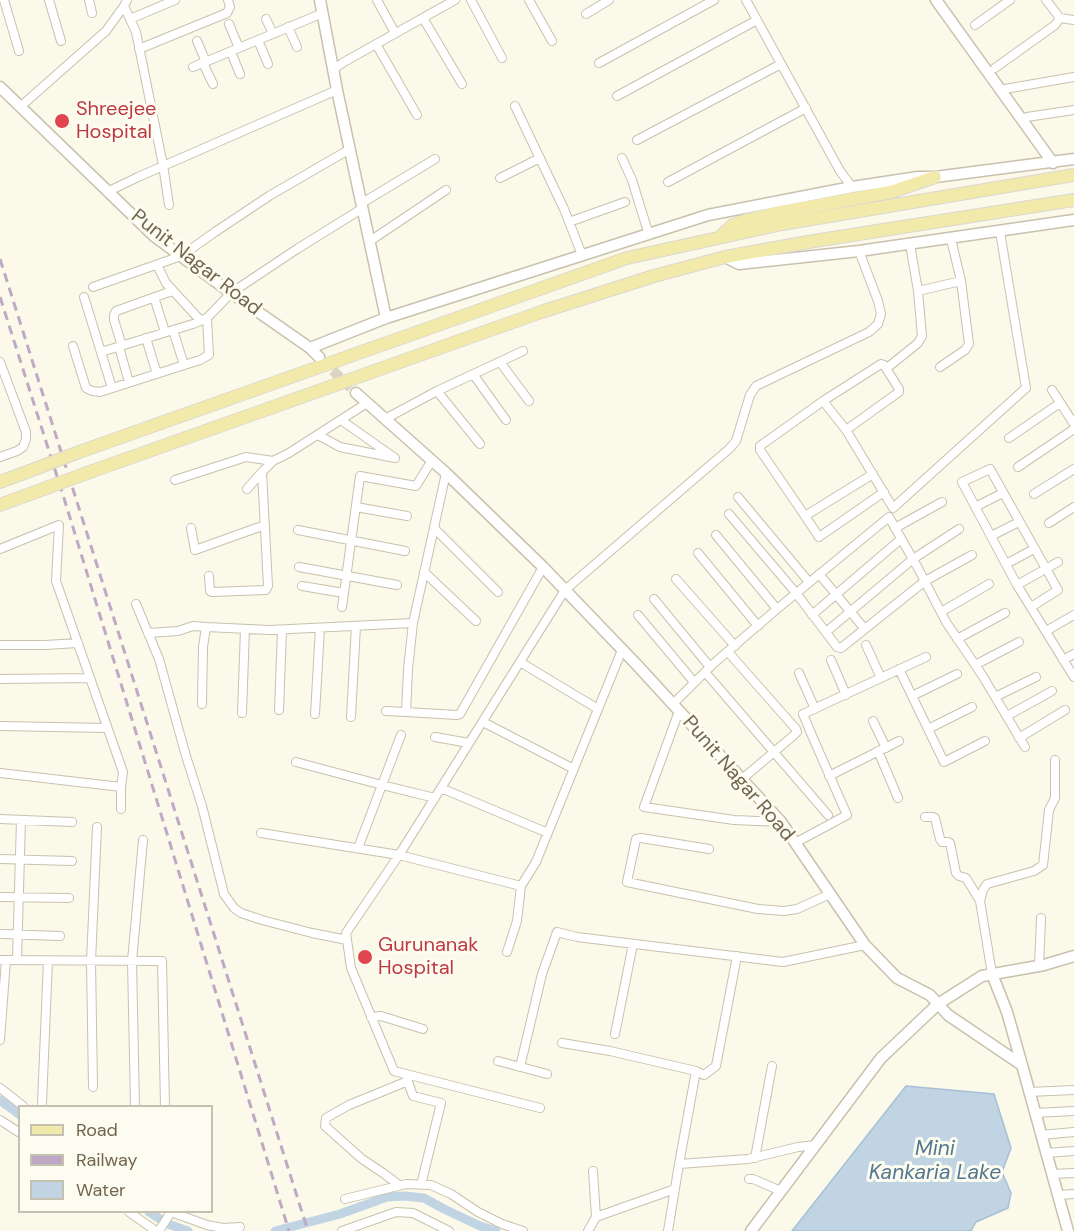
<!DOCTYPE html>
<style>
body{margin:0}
#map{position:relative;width:1074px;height:1231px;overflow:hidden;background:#fbf9ea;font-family:"DM Sans",sans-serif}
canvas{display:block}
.legend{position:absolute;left:18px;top:1105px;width:195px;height:108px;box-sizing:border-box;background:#fdfcf0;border:2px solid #c6c0b0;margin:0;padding:8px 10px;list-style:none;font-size:18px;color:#736650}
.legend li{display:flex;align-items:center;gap:12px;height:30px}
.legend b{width:30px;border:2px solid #c6c0b0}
</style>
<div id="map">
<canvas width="1074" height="1231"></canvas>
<ul class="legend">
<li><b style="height:8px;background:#f2eaaa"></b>Road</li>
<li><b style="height:8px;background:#bfa9c4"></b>Railway</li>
<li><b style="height:16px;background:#c0d4e3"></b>Water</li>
</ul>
</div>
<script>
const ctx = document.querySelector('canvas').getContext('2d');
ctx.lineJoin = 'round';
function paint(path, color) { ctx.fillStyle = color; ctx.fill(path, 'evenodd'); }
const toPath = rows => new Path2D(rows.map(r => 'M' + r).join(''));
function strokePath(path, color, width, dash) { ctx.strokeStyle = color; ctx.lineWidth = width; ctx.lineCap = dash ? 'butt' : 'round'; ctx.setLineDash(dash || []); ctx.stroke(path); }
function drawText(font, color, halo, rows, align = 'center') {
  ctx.font = font + ' "DM Sans",sans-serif'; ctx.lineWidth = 6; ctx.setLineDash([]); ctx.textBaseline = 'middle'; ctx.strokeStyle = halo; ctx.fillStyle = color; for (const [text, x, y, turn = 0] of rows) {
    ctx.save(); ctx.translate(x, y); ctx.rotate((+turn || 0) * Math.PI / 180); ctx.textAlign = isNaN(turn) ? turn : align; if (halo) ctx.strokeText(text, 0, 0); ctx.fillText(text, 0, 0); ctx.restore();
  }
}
const water = toPath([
 [906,1086,994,1094,1011,1148,1002,1172,1011,1193,1008,1208,976,1222,971,1231,792,1231,906,1086]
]);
const canal = toPath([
 [0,1100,20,1115],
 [149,1212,168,1224,188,1231],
 [275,1231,340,1214,387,1197,404,1196,424,1198,444,1209,480,1226,496,1231]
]);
const tertiaryTunnel = toPath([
 [322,360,356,393]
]);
const minor = toPath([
 [4,0,19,51],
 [49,0,61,41],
 [89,0,92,13],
 [127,0,124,6,136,32,163,165,169,205],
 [377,0,395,33],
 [471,0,502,58],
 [529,0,552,41],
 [746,0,840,171,852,187],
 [1046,0,1060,18,1074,20],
 [586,14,609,0],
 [423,18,462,84],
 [130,19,175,0],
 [266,19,273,34],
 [229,24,239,48],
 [975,25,1010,0],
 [288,27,297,47],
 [258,40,268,64],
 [197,41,206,62],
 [376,44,417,115],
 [139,49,227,13,230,7,228,0],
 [231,52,240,74],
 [203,63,213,84],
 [599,63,714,0],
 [193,67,323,13],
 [995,68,1055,25,1060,18],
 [334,69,344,62,455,0],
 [1005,89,1074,77],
 [617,96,757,20],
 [515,106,564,209,582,255],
 [20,107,106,31,124,6],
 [1027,117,1074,110],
 [637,140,781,64],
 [622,158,632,180,649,235],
 [500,178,540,158],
 [668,182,806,108],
 [107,192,138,177,337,90],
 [362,203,435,159],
 [569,222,625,202],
 [370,241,446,190],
 [157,265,166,283,200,320],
 [93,287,181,256,215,232,269,196,350,149],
 [918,291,961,281],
 [84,297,112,388],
 [154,297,165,332],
 [173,330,184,365],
 [146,338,157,374],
 [73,346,86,388,92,391,100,392,200,360,209,355,207,318],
 [122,346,114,320,114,315,116,311,172,291],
 [119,347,129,382],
 [101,352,193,324,207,318,231,293,297,249,363,208],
 [0,362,26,432,26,439,23,447,17,451,0,457],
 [500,362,529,401],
 [940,367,965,350,969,344,961,281,951,239],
 [887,368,918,343,922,336,918,291,910,244],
 [473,374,506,420],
 [1052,390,1074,424],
 [437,391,480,444],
 [823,401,846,430,893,508,1026,388,1000,232],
 [385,419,437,391,523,351],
 [318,435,340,447,395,458,341,420],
 [1009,438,1060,403],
 [1018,467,1074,429],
 [446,473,413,623,408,669,406,712,457,715,460,714,543,567],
 [873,474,805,516,819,537,884,492],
 [175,480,246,457,273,461],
 [247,489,262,472,273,461,289,453,367,403],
 [1034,494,1074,469],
 [738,497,809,582],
 [356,507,407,516],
 [975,507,1003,493],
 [729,514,796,593,837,647,841,648,925,581,972,555],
 [805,516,760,450,760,446,823,401,881,364,884,365,899,389,899,392,846,430],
 [1049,523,1074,507],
 [191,528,195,550,265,525],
 [434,528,498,592],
 [895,528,942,502],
 [298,530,405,551],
 [716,535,777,609],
 [991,536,1019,522],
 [0,549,59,525,56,581,123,772,121,787],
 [698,553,758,626],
 [1006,564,1034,549],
 [299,567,397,585],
 [424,572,476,621],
 [819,574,864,628],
 [209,576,210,591,212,592,266,590,268,586,262,472],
 [676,579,735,646],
 [1017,585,1058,562],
 [302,586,344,593,360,476,416,486,432,460],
 [654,599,710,667],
 [136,604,159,659,186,756,202,806,224,894,234,908,241,913,262,920,312,933,347,940],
 [342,607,344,593],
 [1031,607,1058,590,990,469,962,482,1017,585,1074,677],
 [941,612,989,584],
 [638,615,694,682],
 [812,615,901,539],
 [1046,631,1074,615],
 [826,632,913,559,959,529],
 [148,633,178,631,193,626,206,627],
 [957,639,1005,613],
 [0,645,45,645,78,643],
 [866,645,881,678],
 [622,650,536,862,521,886,399,855,565,590,729,449,736,441,750,395,756,386,869,332,878,324,881,314,878,301,859,251],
 [728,652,796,729,797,732,793,736,742,779],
 [831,660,846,695],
 [1063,660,1074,654],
 [520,662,598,709],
 [975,665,1019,642],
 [899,669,944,762,985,741],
 [705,672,828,815],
 [799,673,815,709],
 [0,679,90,678],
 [912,696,957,674],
 [995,697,1036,677],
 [202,704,203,647,206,627,270,630,413,623],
 [673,704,713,664,777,609,889,517,919,570,946,622,982,675,1025,747],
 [279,710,282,630],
 [386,711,406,712],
 [679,711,644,807,734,820,781,822],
 [242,713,245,629],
 [315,714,320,628],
 [1007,716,1052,691],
 [351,717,356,626],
 [873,721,886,748],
 [483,722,574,769],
 [0,726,107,728],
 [928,729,972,707],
 [435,737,469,743],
 [1019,738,1065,710],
 [878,751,898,798],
 [296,762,382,785,435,798],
 [0,773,121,787,121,809],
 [829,776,899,741],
 [441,788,548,833],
 [925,817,933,817,935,818,940,839,942,842,948,842,950,843,956,873,959,876,966,878,980,901,992,974],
 [0,819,72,822],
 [261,833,399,855,346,933,351,968,394,1071,540,1108],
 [795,843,847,815,813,738,803,714,926,657],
 [358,848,401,735],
 [709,849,641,838,636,839,627,882,758,909,784,911,797,909,830,894],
 [0,859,72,861],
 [1,897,69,898],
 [980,901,983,890,987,884,1034,871,1043,865,1049,810,1055,798,1055,760],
 [2,934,60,936],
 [507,952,517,921,521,886],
 [0,960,162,961,165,1106],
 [17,960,21,820],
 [1039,966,1041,918],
 [371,1017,381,1016,423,1029],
 [615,1034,633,944],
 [0,1040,6,960],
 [562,1043,610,1051,696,1071,679,1164],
 [498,1061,547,1074],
 [520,1067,542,974,557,932,577,937,783,962,865,945],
 [696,1071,704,1075,716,1066,737,956],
 [406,1076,413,1096,441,1103,421,1185],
 [93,1087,91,961,97,827],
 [0,1088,23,1106],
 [1029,1092,1074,1090],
 [42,1103,48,961],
 [135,1106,132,961,143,840],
 [1035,1113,1074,1111],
 [0,1120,20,1133],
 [1041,1135,1074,1132],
 [1046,1153,1074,1151],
 [755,1158,772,1066],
 [593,1171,596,1217],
 [1052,1174,1074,1173],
 [749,1179,753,1179,781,1191],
 [399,1185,383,1173,362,1159,325,1126,326,1118,349,1105,408,1081],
 [1058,1195,1074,1194],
 [345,1199,406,1184,431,1185,451,1194,478,1212,502,1224,523,1231],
 [129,1212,156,1231],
 [171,1212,207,1225,223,1228,240,1227],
 [159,1231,171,1212],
 [342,1231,396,1212,413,1213,449,1231],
 [588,1231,596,1217,675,1189],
 [668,1231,679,1164,748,1159,798,1147,816,1145]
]);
const tertiary = toPath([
 [320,0,337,90,386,318],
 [936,0,1053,163],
 [0,87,154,236,231,293,310,348,319,357],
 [725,257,739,264,859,251,1074,220],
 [310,348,386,318,708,215,852,187,918,177,935,177,1074,159],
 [356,393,446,473,543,567,637,665,781,822,865,945,897,978,930,995,948,1015,1022,1065,1068,1231],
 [992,974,1007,1012,1022,1065],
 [751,1231,881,1058,938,1004,982,976,1044,965,1074,956]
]);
const primary = toPath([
 [722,235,733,225,747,220,781,212,891,192,935,177],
 [79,452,627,258,782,224,1074,175],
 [87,473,541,312,654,276,725,257,814,241,1074,200],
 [0,482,40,467],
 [0,505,49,487]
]);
const rail = toPath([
 [0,259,308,1231],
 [0,297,63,495,289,1231]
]);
const primaryBridge = toPath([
 [40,467,79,452],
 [49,487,87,473]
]);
const markers = [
 [62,121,8,"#e0444e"],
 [365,957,8,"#e0444e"]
];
const healthNames = [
 ["Shreejee",76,110],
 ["Hospital",76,133],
 ["Gurunanak",378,946],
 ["Hospital",378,969]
];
const streetNames = [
 ["Punit Nagar Road",196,263,38],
 ["Punit Nagar Road",738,779,49]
];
const waterNames = [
 ["Mini",935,1149],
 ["Kankaria Lake",935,1173]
];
paint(water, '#c0d4e3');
strokePath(water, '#a7c0d3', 1.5);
strokePath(canal, '#c0d4e3', 9);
strokePath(tertiaryTunnel, '#d9d4c4', 10, [10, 5]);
strokePath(minor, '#c9c1ae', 10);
strokePath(tertiary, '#c9c1ae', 13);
strokePath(primary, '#dbd7d2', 14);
strokePath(minor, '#fff', 8);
strokePath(tertiary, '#fff', 10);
strokePath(primary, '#f2eaaa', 12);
strokePath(rail, '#bfa9c4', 3, [9, 6]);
strokePath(primaryBridge, '#dbd7d2', 14, []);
strokePath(primaryBridge, '#f2eaaa', 12);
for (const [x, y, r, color] of markers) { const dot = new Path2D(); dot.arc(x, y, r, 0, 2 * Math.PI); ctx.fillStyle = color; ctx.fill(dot); strokePath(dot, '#fdfcf0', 2); }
drawText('20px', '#be3a42', '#fdfcf0', healthNames, 'left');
drawText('20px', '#736650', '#fdfcf0', streetNames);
drawText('italic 21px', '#537691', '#fdfcf0', waterNames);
</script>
